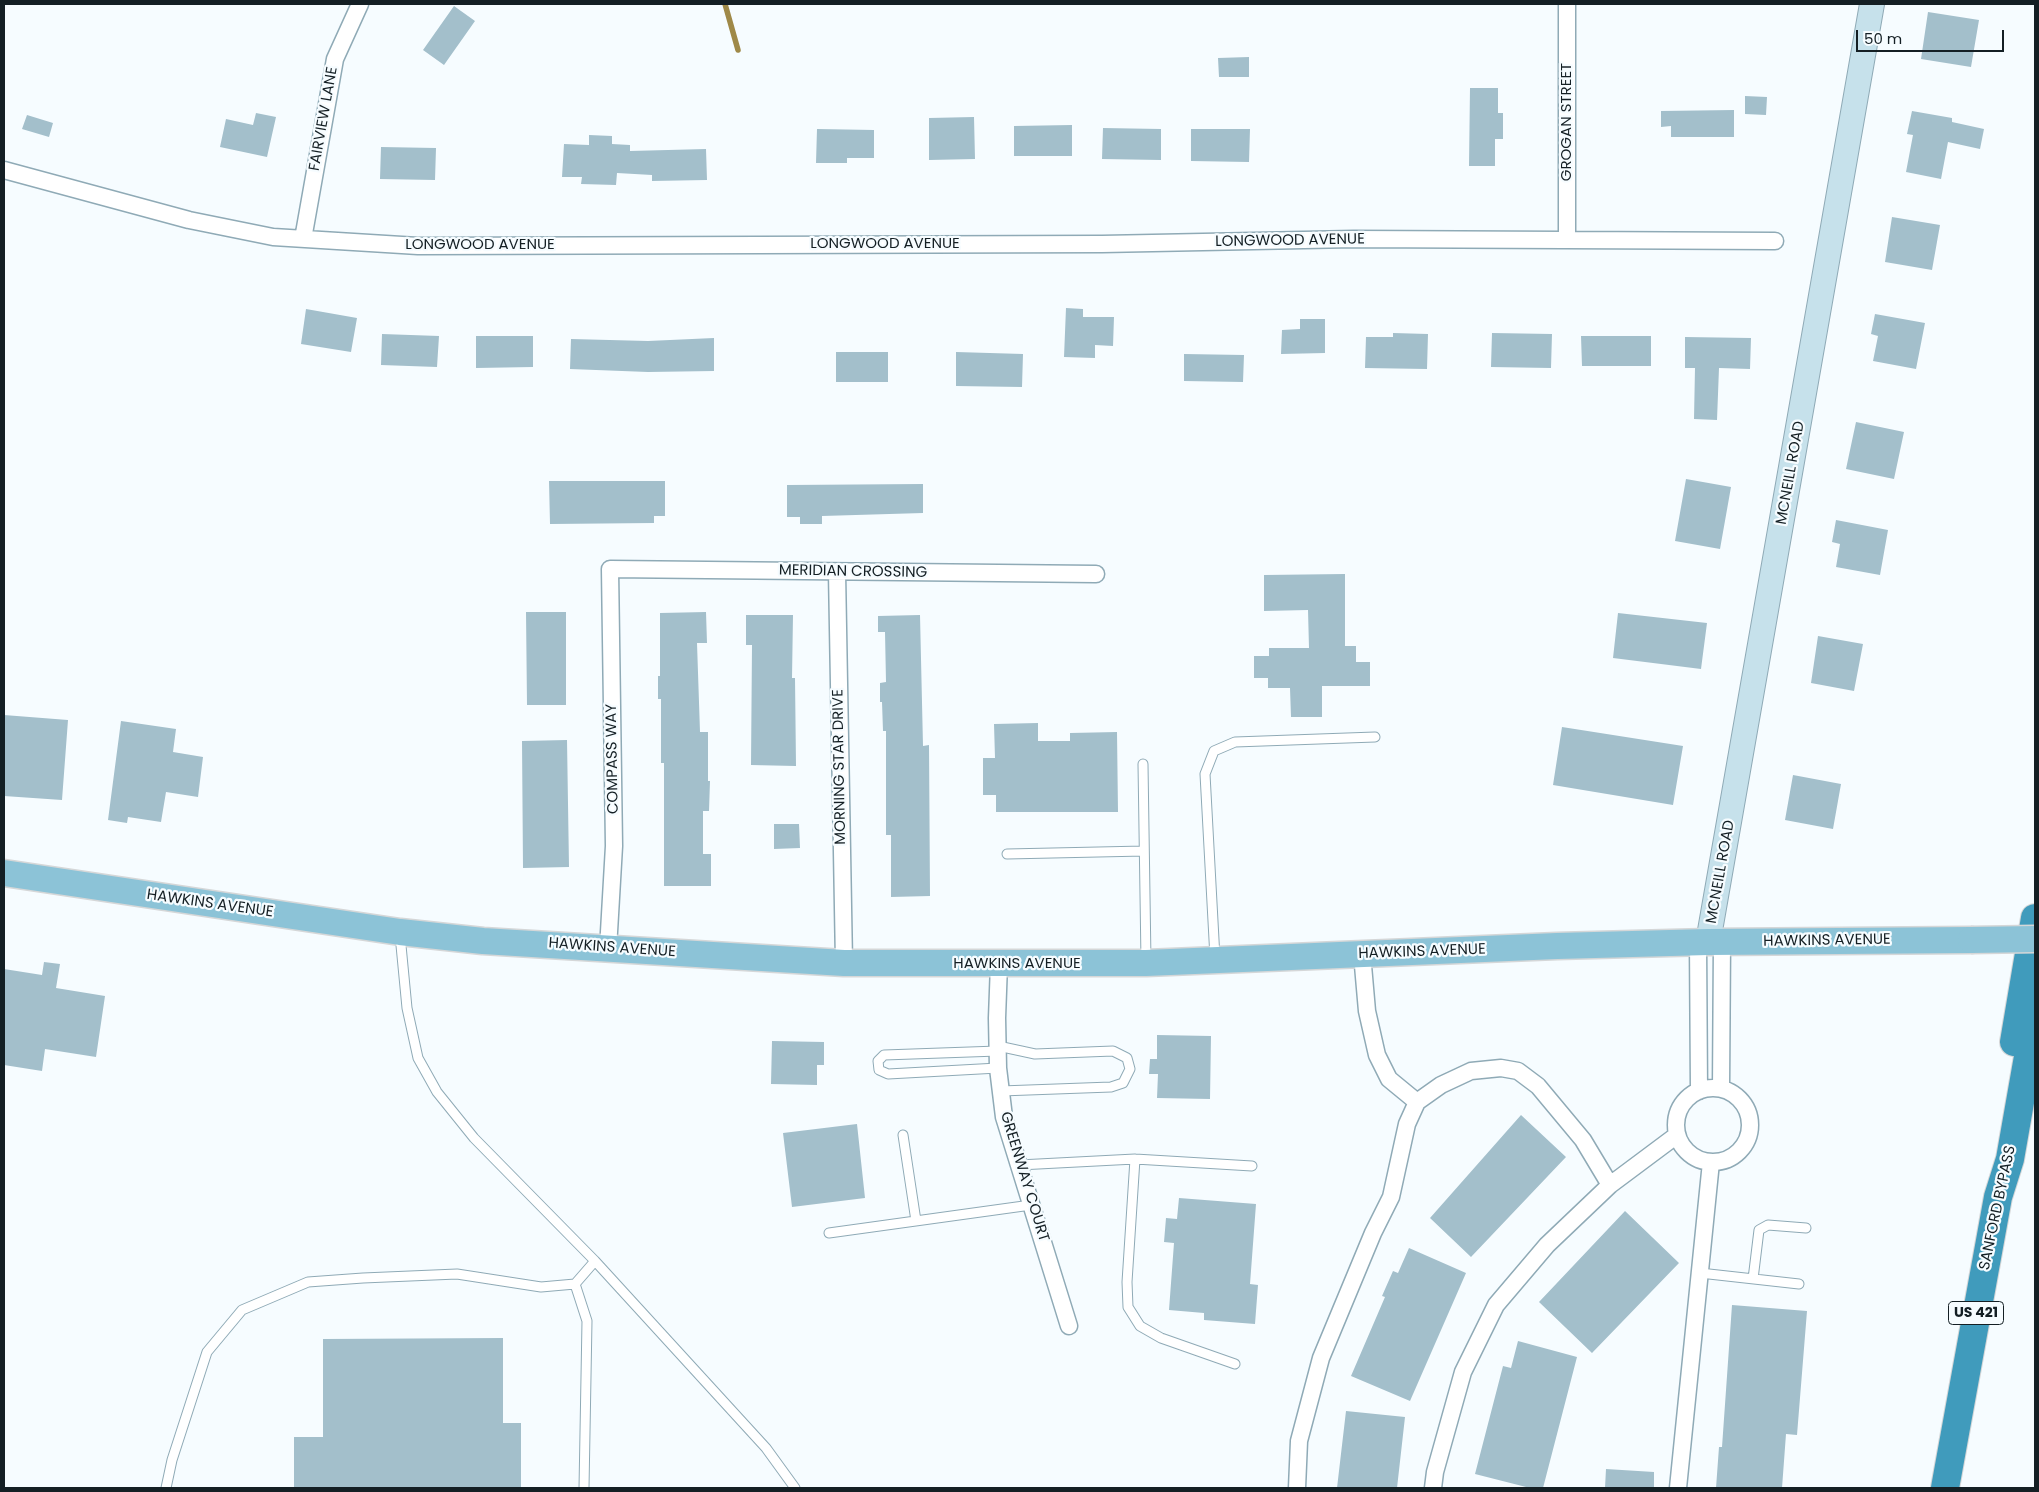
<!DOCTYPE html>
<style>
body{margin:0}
#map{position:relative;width:2039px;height:1492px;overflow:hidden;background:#f6fcff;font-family:Poppins,sans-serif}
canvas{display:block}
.frame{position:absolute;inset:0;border:5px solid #141f24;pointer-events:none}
.scale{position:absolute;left:1856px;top:30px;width:148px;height:22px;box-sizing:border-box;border:2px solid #141f24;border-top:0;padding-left:6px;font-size:15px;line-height:18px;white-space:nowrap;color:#141f24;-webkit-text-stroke:4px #f6fcff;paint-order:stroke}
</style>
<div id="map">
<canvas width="2039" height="1492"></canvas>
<div class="frame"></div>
<div class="scale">50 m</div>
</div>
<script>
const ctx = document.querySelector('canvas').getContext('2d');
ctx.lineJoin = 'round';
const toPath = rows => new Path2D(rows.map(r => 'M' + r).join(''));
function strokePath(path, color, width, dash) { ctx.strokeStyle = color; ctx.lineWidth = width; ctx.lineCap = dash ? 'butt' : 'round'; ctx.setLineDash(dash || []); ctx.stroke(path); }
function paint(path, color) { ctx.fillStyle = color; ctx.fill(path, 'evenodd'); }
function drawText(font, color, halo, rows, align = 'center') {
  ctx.font = font + ' Poppins,sans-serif'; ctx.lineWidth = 4.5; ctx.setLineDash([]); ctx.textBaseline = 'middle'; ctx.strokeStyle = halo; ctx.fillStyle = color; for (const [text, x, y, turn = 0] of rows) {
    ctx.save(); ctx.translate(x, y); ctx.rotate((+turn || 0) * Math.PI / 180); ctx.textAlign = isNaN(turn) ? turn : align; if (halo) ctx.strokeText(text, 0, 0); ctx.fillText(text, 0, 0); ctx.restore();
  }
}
const stream = toPath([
 [725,4,738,50]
]);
const building = toPath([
 [454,6,475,21,444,65,423,50],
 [1928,12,1979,20,1971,67,1921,59],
 [1249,57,1249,77,1219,77,1218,58],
 [1470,88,1498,88,1498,113,1503,113,1503,139,1495,139,1495,166,1469,166],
 [1745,96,1767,97,1766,115,1745,114],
 [1734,110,1734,137,1671,137,1671,126,1661,127,1661,111],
 [1912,111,1952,118,1952,122,1984,129,1980,149,1948,142,1941,179,1906,172,1913,135,1907,134],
 [256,113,276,117,267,157,220,147,226,119,253,125],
 [27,115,53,123,49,137,22,129],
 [974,117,975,159,929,160,929,118],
 [1072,125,1072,156,1014,156,1014,126],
 [1103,128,1161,129,1161,160,1102,159],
 [817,129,874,130,874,158,847,158,847,163,816,163],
 [1191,129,1250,129,1249,162,1191,161],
 [589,135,612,136,612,144,630,145,630,151,706,149,707,180,652,181,652,175,617,173,616,185,581,184,582,177,562,177,564,144,589,145],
 [381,147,436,148,435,180,380,179],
 [1892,217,1940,225,1932,270,1885,262],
 [1066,308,1083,309,1083,317,1114,317,1113,346,1095,345,1095,358,1064,357],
 [306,309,357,318,351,352,301,344],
 [1875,314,1925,323,1916,369,1873,361,1878,336,1871,334],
 [1300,319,1325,319,1325,353,1281,354,1282,330,1300,329],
 [1393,333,1428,334,1427,369,1365,368,1366,337,1393,337],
 [1492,333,1552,334,1551,368,1491,367],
 [382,334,439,336,437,367,381,365],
 [476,336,533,336,533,367,476,368],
 [1581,336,1651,336,1651,366,1582,366],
 [1685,337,1751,338,1750,369,1719,368,1717,420,1694,419,1695,368,1685,368],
 [714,338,714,371,648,372,570,369,571,339,648,341],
 [836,352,888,352,888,382,836,382],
 [956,352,1023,354,1022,387,956,386],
 [1184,354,1244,355,1243,382,1184,381],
 [1856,422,1904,432,1894,479,1846,469],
 [1686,479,1731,487,1720,549,1675,541],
 [549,481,665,481,665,516,654,516,654,523,550,524],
 [923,484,923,513,822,516,822,524,800,524,800,517,787,517,787,485],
 [1836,520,1888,530,1880,575,1836,567,1840,544,1832,542],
 [1345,574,1345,646,1356,646,1356,662,1370,662,1370,686,1322,686,1322,717,1291,717,1290,688,1268,688,1268,678,1254,678,1254,656,1269,656,1269,648,1309,648,1308,610,1264,611,1264,575],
 [526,612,566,612,566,705,527,705],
 [706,612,707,643,697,643,700,732,708,732,708,781,710,781,709,811,703,811,703,854,711,854,711,886,664,886,664,763,661,763,661,699,658,699,658,676,660,676,660,613],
 [1618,613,1707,623,1701,669,1613,658],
 [746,615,793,615,792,678,795,678,796,766,751,765,752,645,746,645],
 [920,615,923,746,929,745,930,896,891,897,891,835,886,835,886,731,883,731,882,702,880,702,880,683,886,682,885,632,878,632,878,616],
 [1818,636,1863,644,1854,691,1811,683],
 [4,715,68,720,62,800,4,796],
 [121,721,176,729,173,752,203,757,198,797,166,792,161,822,128,817,127,823,108,820],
 [1038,723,1038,741,1070,741,1070,733,1117,732,1118,812,996,812,996,795,983,795,983,758,995,758,994,724],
 [1562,727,1683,746,1673,805,1553,785],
 [567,740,569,867,523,868,522,741],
 [1793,775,1841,784,1833,829,1785,820],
 [774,824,799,824,800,848,774,849],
 [44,962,60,964,56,988,105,996,96,1057,45,1049,42,1071,4,1065,4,969,42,975],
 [1157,1035,1211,1036,1210,1099,1157,1098,1158,1074,1149,1074,1150,1059,1157,1059],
 [772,1041,824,1042,824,1065,817,1065,817,1085,771,1084],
 [1521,1115,1566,1157,1471,1257,1430,1218],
 [857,1124,865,1198,792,1207,783,1133],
 [1179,1198,1256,1204,1250,1284,1258,1285,1255,1324,1204,1320,1204,1313,1169,1310,1174,1243,1164,1242,1166,1218,1177,1219],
 [1625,1211,1679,1263,1592,1353,1539,1302],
 [1409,1248,1466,1273,1410,1401,1351,1376,1385,1297,1382,1296,1393,1271,1398,1273],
 [1732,1305,1807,1311,1797,1435,1786,1434,1782,1488,1716,1488,1719,1447,1722,1447],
 [503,1338,503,1423,521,1423,521,1488,294,1488,294,1437,323,1437,323,1339],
 [1518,1341,1577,1357,1543,1488,1530,1488,1475,1474,1503,1366,1511,1368],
 [1346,1411,1405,1417,1397,1488,1337,1488],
 [1606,1469,1654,1472,1654,1488,1605,1488]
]);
const lane = toPath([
 [1143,764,1146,961],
 [1007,854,1144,851],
 [400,935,407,1008,418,1058,437,1092,474,1138,595,1261,766,1448,795,1488],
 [1215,958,1205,774,1214,751,1235,742,1375,737],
 [998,1046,1035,1054,1113,1051,1127,1058,1130,1069,1123,1083,1111,1087,1001,1091],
 [998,1051,884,1055,878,1061,879,1070,888,1074,998,1068],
 [903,1135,916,1221],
 [1135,1159,1127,1282,1128,1307,1140,1326,1161,1338,1235,1364],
 [1019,1165,1135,1159,1252,1166],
 [829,1233,1031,1205],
 [1700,1273,1799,1284],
 [1753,1279,1759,1230,1768,1225,1806,1228],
 [166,1488,172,1460,207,1352,242,1310,308,1282,363,1278,457,1274,541,1287,575,1284],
 [584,1488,587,1321,575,1284,595,1261]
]);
const street = toPath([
 [1567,4,1567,240],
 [4,170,189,220,273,237,418,246,1102,244,1354,239,1775,241],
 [303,239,335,59,360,4],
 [837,572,844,963],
 [1698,943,1699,1091],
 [608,949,614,846,610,569,1096,574],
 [1362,954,1367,1011,1377,1055,1389,1079,1417,1102],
 [999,964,997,1018,998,1068,1004,1117,1069,1326],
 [1721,1088,1722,942],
 '1676 1125a37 37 0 1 1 74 0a37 37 0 1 1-74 0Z',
 [1297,1488,1299,1441,1321,1358,1373,1233,1391,1197,1407,1124,1417,1102,1441,1085,1471,1071,1501,1068,1518,1071,1538,1086,1583,1140,1610,1185],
 [1433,1488,1435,1472,1463,1372,1496,1305,1547,1245,1610,1185,1677,1135],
 [1678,1488,1711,1162]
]);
const secondary = toPath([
 [1708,942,1872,4]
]);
const primary = toPath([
 [4,873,400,932,483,941,844,963,1146,963,1557,946,1708,942,1971,940]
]);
const highway = toPath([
 [2014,1042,2035,918],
 [1945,1488,1998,1197,2010,1159,2035,1017]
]);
const primaryBridge = toPath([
 [1971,940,2035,939]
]);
const shields = [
 [1976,1313,55]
];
const shieldNames = [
 ["US 421",1976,1313]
];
const streetNames = [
 ["FAIRVIEW LANE",324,119,-80],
 ["GROGAN STREET",1567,122,-90],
 ["LONGWOOD AVENUE",1290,241,-1],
 ["LONGWOOD AVENUE",885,244],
 ["LONGWOOD AVENUE",480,245],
 ["MCNEILL ROAD",1791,473,-80],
 ["MERIDIAN CROSSING",853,572,1],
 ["COMPASS WAY",613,759,-91],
 ["MORNING STAR DRIVE",840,767,-91],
 ["MCNEILL ROAD",1721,872,-80],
 ["HAWKINS AVENUE",210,904,8],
 ["HAWKINS AVENUE",1827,941,-1],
 ["HAWKINS AVENUE",612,948,4],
 ["HAWKINS AVENUE",1422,952,-2],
 ["HAWKINS AVENUE",1017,964],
 ["GREENWAY COURT",1024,1177,73],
 ["SANFORD BYPASS",1998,1208,-78]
];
strokePath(stream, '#9f8948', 5.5);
paint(building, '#a3bfcb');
strokePath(lane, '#8faab6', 11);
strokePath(street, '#8faab6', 19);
strokePath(secondary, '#8faab6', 26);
strokePath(primary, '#d5d7d8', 29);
strokePath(highway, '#d5d7d8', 30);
strokePath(lane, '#fff', 9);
strokePath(street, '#fff', 16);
strokePath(secondary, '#c6e1eb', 24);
strokePath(primary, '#8cc3d7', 26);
strokePath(highway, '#409bbc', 28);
strokePath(primaryBridge, '#d5d7d8', 29, []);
strokePath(primaryBridge, '#8cc3d7', 26);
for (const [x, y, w] of shields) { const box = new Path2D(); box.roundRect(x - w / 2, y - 11.5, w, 23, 4); ctx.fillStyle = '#f6fcff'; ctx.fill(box); strokePath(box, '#141f24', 1); }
drawText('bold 14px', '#141f24', null, shieldNames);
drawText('15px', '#141f24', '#f6fcff', streetNames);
</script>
